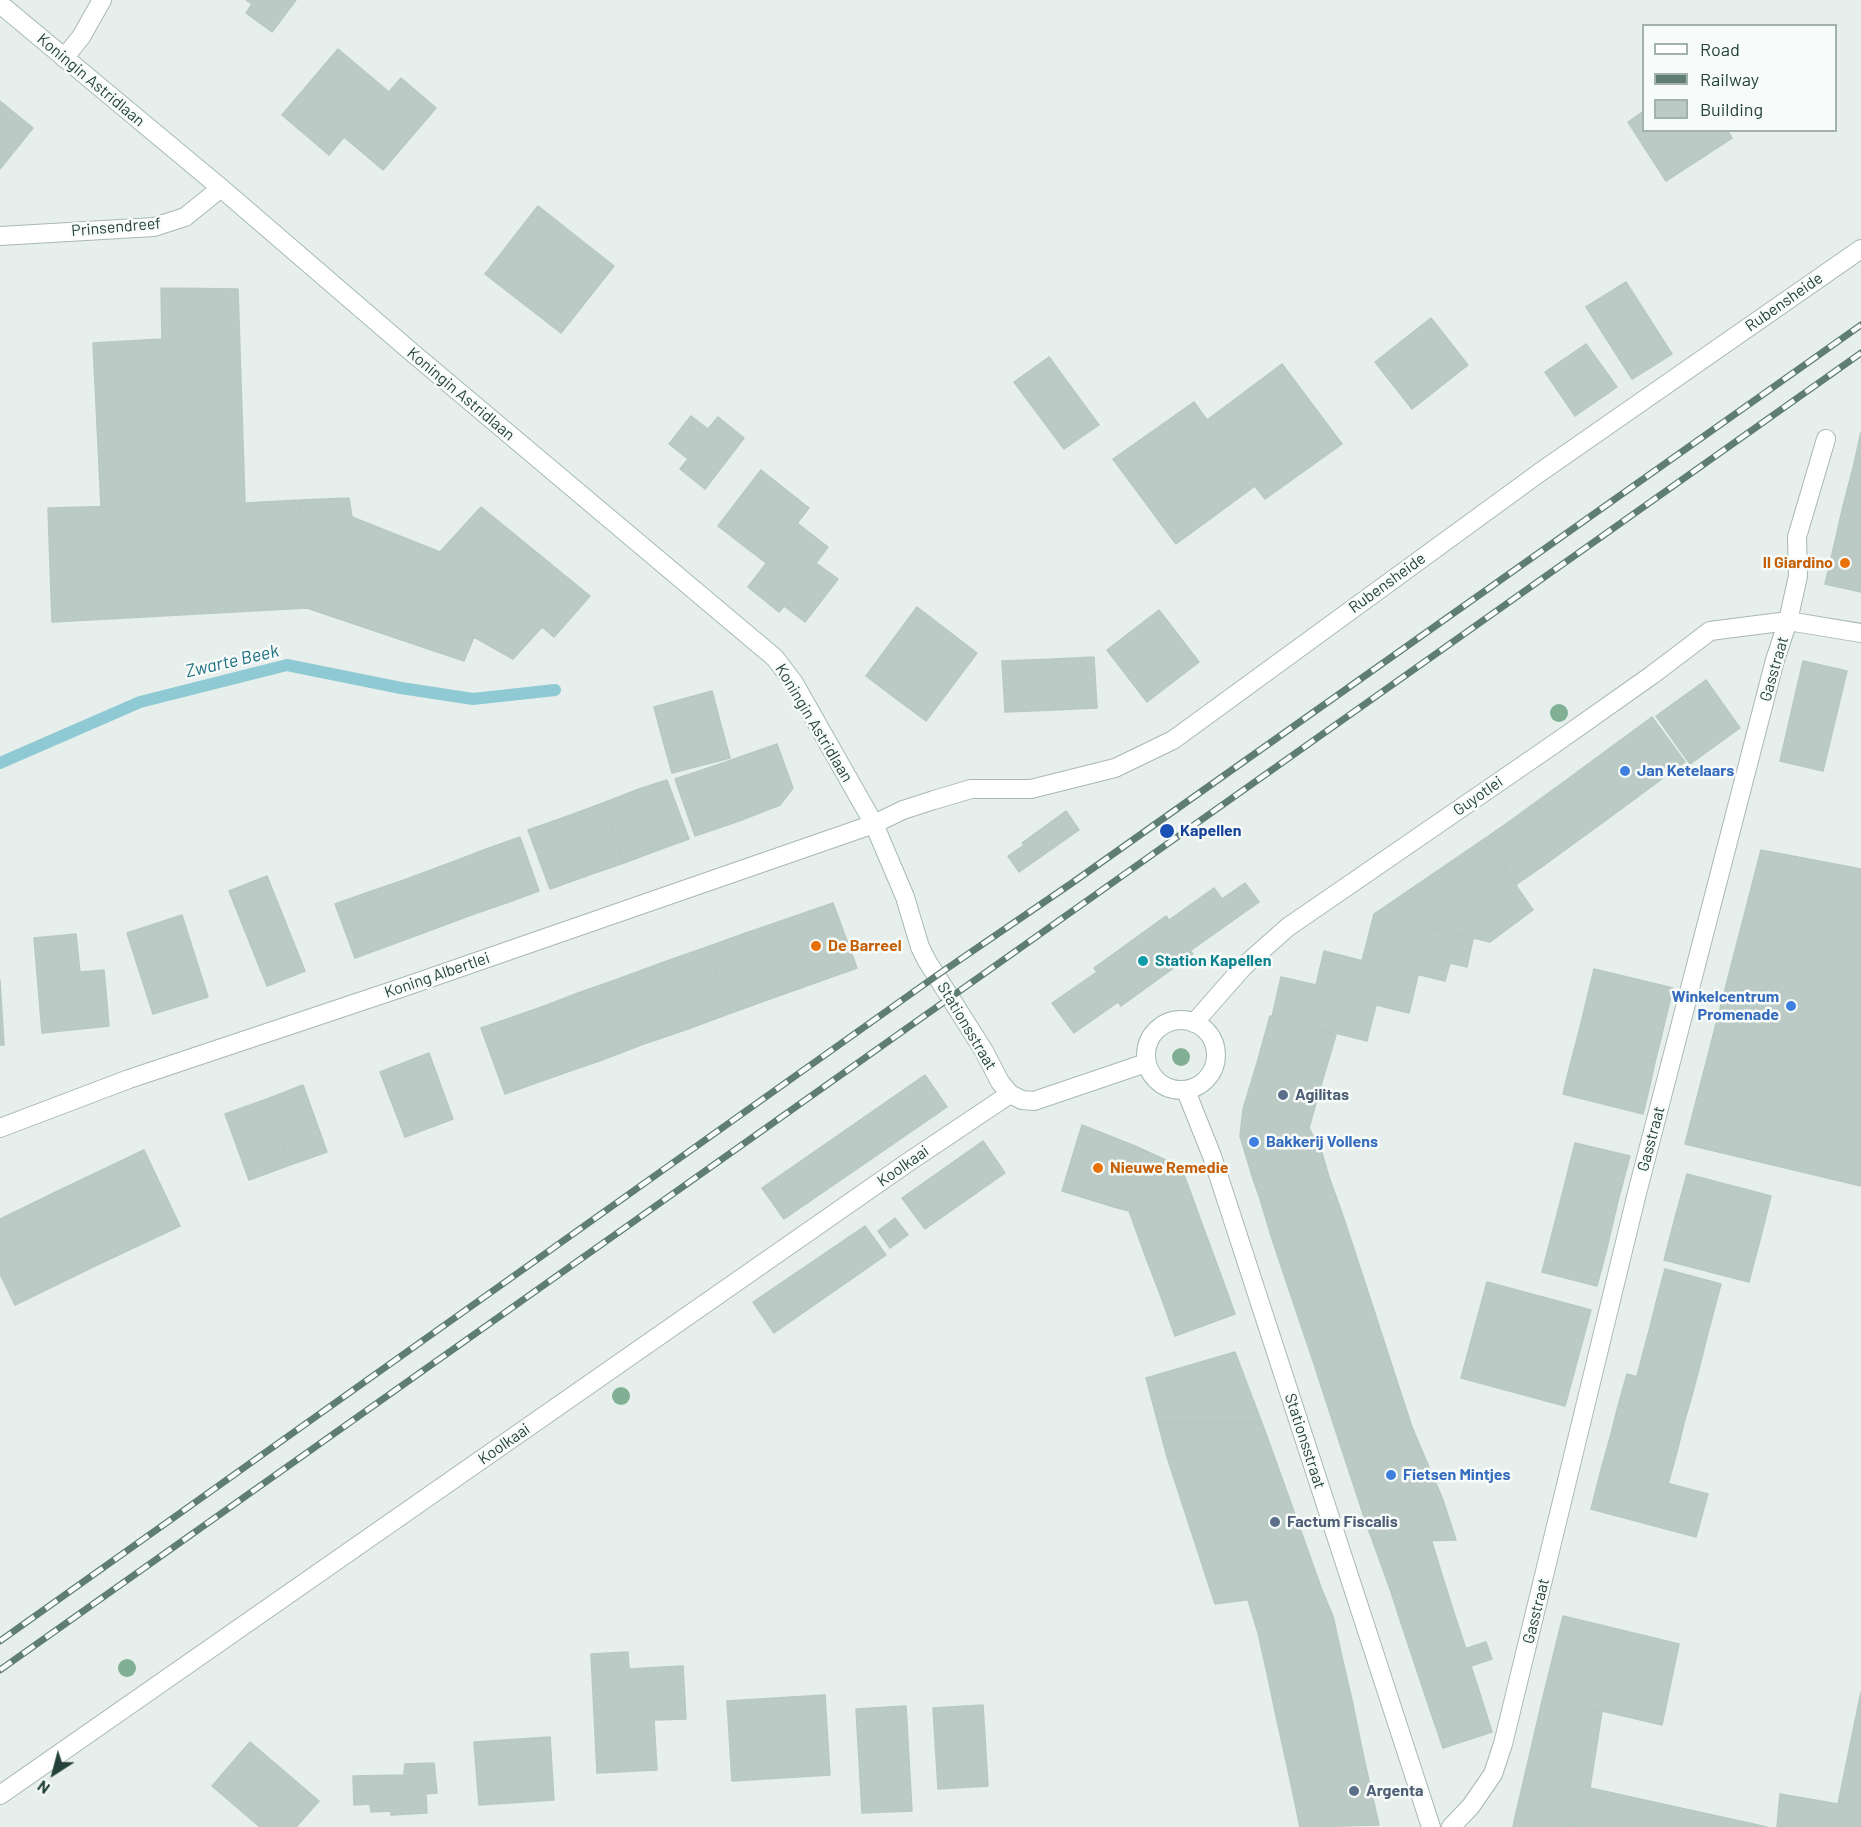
<!DOCTYPE html>
<style>
body{margin:0}
#map{position:relative;width:1861px;height:1827px;overflow:hidden;background:#e6efeb;font-family:Barlow,sans-serif}
canvas{display:block}
.legend{position:absolute;left:1642px;top:24px;width:195px;height:108px;box-sizing:border-box;background:#f7fbf9;border:2px solid #a3b1ad;margin:0;padding:8px 10px;list-style:none;font-size:18px;color:#24423a}
.legend li{display:flex;align-items:center;gap:12px;height:30px}
.legend b{width:30px;border:2px solid #a3b1ad}
.north{position:absolute;left:24px;top:1743px;width:60px;height:60px;-webkit-text-stroke:4px #f7fbf9;paint-order:stroke;rotate:216deg;font-size:16px;font-weight:700;line-height:24px;text-align:center;color:#24423a}
.north::after{content:'';display:block;margin:auto;width:21px;height:27px;background:#24423a;clip-path:polygon(50% 0,100% 100%,50% 72%,0 100%)}
</style>
<div id="map">
<canvas width="1861" height="1827"></canvas>
<ul class="legend">
<li><b style="height:8px;background:#fff"></b>Road</li>
<li><b style="height:8px;background:#5f7d75"></b>Railway</li>
<li><b style="height:16px;background:#bbcac4"></b>Building</li>
</ul>
<div class="north">N</div>
</div>
<script>
const ctx = document.querySelector('canvas').getContext('2d');
ctx.lineJoin = 'round';
const toPath = rows => new Path2D(rows.map(r => 'M' + r).join(''));
function strokePath(path, color, width, dash) { ctx.strokeStyle = color; ctx.lineWidth = width; ctx.lineCap = dash ? 'butt' : 'round'; ctx.setLineDash(dash || []); ctx.stroke(path); }
function paint(path, color) { ctx.fillStyle = color; ctx.fill(path, 'evenodd'); }
function drawText(font, color, halo, rows, align = 'center') {
  ctx.font = font + ' Barlow,sans-serif'; ctx.lineWidth = 5; ctx.setLineDash([]); ctx.textBaseline = 'middle'; ctx.strokeStyle = halo; ctx.fillStyle = color; for (const [text, x, y, turn = 0] of rows) {
    ctx.save(); ctx.translate(x, y); ctx.rotate((+turn || 0) * Math.PI / 180); ctx.textAlign = isNaN(turn) ? turn : align; if (halo) ctx.strokeText(text, 0, 0); ctx.fillText(text, 0, 0); ctx.restore();
  }
}
const stream = toPath([
 [0,763,140,702,287,665,401,688,473,699,555,690]
]);
const building = toPath([
 [246,0,296,0,272,32,246,13,252,4,246,0],
 [338,49,389,92,401,78,436,108,383,170,344,137,329,155,282,115,338,49],
 [0,101,33,128,0,169,0,101],
 [1644,111,1644,130,1727,130,1732,138,1666,181,1628,122,1644,111],
 [538,206,614,266,561,333,485,274,538,206],
 [1626,282,1672,354,1632,379,1586,307,1626,282],
 [161,288,238,289,245,503,101,507,93,343,162,339,161,288],
 [1431,318,1468,365,1412,409,1375,362,1431,318],
 [1586,344,1617,387,1575,416,1545,372,1586,344],
 [1049,357,1099,425,1064,449,1014,382,1049,357],
 [1282,364,1342,444,1265,499,1255,486,1176,544,1113,459,1194,402,1207,420,1282,364],
 [691,416,708,429,718,417,744,438,705,489,680,469,688,459,669,444,691,416],
 [1861,432,1861,470,1853,468,1861,432],
 [1853,468,1861,470,1861,511,1843,506,1853,468],
 [761,470,809,508,766,563,718,526,761,470],
 [349,498,352,517,440,552,481,507,590,596,554,637,542,627,513,659,474,637,464,661,307,608,300,500,349,498],
 [300,500,307,608,52,622,48,508,245,503,300,500],
 [1843,506,1861,511,1861,543,1836,537,1843,506],
 [797,523,828,547,816,563,838,579,805,622,784,606,779,612,748,587,797,523],
 [1836,537,1861,543,1861,592,1825,584,1836,537],
 [917,607,947,630,895,698,866,676,917,607],
 [1159,610,1199,662,1147,702,1107,650,1159,610],
 [947,630,977,653,926,721,895,698,947,630],
 [1094,657,1097,708,1055,710,1053,659,1094,657],
 [1053,659,1055,710,1005,712,1002,661,1053,659],
 [1803,661,1847,671,1823,771,1780,761,1803,661],
 [1706,680,1740,728,1690,764,1656,716,1706,680],
 [712,691,721,725,663,741,654,707,712,691],
 [1652,717,1685,762,1598,826,1565,781,1652,717],
 [721,725,730,758,672,773,663,741,721,725],
 [777,744,793,788,780,805,739,821,720,764,777,744],
 [720,764,739,821,695,836,675,779,720,764],
 [667,780,689,839,661,849,639,789,667,780],
 [1565,781,1598,826,1569,847,1536,802,1565,781],
 [639,789,661,849,624,863,603,803,639,789],
 [1536,802,1569,847,1543,866,1510,821,1536,802],
 [603,803,624,863,589,875,568,816,603,803],
 [1066,811,1079,830,1019,872,1008,856,1024,845,1022,843,1066,811],
 [568,816,589,875,550,889,528,830,568,816],
 [1510,821,1543,866,1517,884,1484,839,1510,821],
 [520,837,539,891,509,902,489,848,520,837],
 [1484,839,1533,910,1490,942,1374,914,1484,839],
 [489,848,509,902,474,914,455,861,489,848],
 [1761,850,1861,869,1861,1186,1685,1144,1761,850],
 [455,861,474,914,423,933,404,880,455,861],
 [267,876,305,971,267,986,229,891,267,876],
 [404,880,423,933,385,947,366,893,404,880],
 [1245,883,1259,902,1190,951,1193,954,1121,1006,1118,1002,1074,1033,1052,1003,1097,972,1094,968,1166,916,1169,920,1214,888,1222,899,1245,883],
 [366,893,385,947,355,958,335,904,366,893],
 [833,903,857,968,798,989,775,923,833,903],
 [1374,914,1473,939,1467,967,1450,963,1445,981,1362,961,1374,914],
 [182,915,208,997,153,1014,127,933,182,915],
 [775,923,798,989,767,1000,743,934,775,923],
 [76,934,80,972,104,970,109,1026,42,1033,34,938,76,934],
 [743,934,767,1000,731,1013,707,947,743,934],
 [707,947,731,1013,688,1029,664,962,707,947],
 [1324,951,1418,975,1409,1013,1376,1005,1367,1041,1272,1017,1281,977,1316,985,1324,951],
 [664,962,688,1029,641,1045,618,979,664,962],
 [1594,969,1673,988,1662,1034,1583,1015,1594,969],
 [618,979,641,1045,602,1060,578,993,618,979],
 [0,980,4,1045,0,1045,0,980],
 [578,993,602,1060,570,1071,547,1005,578,993],
 [547,1005,570,1071,536,1083,513,1017,547,1005],
 [1583,1015,1662,1034,1655,1062,1576,1043,1583,1015],
 [1270,1016,1336,1035,1322,1082,1257,1063,1270,1016],
 [513,1017,536,1083,505,1094,481,1028,513,1017],
 [1576,1043,1655,1062,1650,1085,1570,1065,1576,1043],
 [429,1053,453,1119,405,1137,380,1072,429,1053],
 [1257,1063,1322,1082,1309,1128,1243,1109,1257,1063],
 [1570,1065,1650,1085,1643,1114,1563,1094,1570,1065],
 [925,1075,947,1107,784,1219,762,1188,925,1075],
 [303,1085,327,1152,290,1165,267,1099,303,1085],
 [267,1099,290,1165,249,1180,225,1114,267,1099],
 [1243,1109,1309,1128,1322,1153,1252,1176,1240,1136,1243,1109],
 [1082,1125,1135,1146,1114,1207,1062,1191,1082,1125],
 [983,1141,1005,1173,925,1229,902,1198,983,1141],
 [1575,1143,1630,1156,1618,1201,1564,1187,1575,1143],
 [1135,1146,1181,1167,1189,1188,1129,1211,1114,1207,1135,1146],
 [144,1150,180,1226,97,1265,60,1190,144,1150],
 [1322,1153,1329,1177,1260,1199,1252,1176,1322,1153],
 [1687,1174,1771,1196,1761,1236,1676,1214,1687,1174],
 [1329,1177,1342,1213,1271,1236,1260,1199,1329,1177],
 [1564,1187,1618,1201,1607,1248,1552,1234,1564,1187],
 [1189,1188,1205,1232,1145,1255,1129,1211,1189,1188],
 [60,1190,97,1265,15,1305,0,1274,0,1219,60,1190],
 [1342,1213,1352,1243,1281,1266,1271,1236,1342,1213],
 [1676,1214,1761,1236,1749,1282,1664,1260,1676,1214],
 [895,1218,908,1235,890,1248,878,1231,895,1218],
 [865,1226,886,1255,774,1333,753,1302,865,1226],
 [1205,1232,1221,1275,1161,1297,1145,1255,1205,1232],
 [1552,1234,1607,1248,1597,1286,1542,1272,1552,1234],
 [1352,1243,1384,1341,1314,1364,1281,1266,1352,1243],
 [1665,1269,1721,1284,1713,1314,1657,1299,1665,1269],
 [1221,1275,1235,1314,1175,1336,1161,1297,1221,1275],
 [1487,1282,1591,1310,1578,1358,1474,1330,1487,1282],
 [1657,1299,1713,1314,1706,1341,1650,1327,1657,1299],
 [1650,1327,1706,1341,1700,1365,1644,1349,1650,1327],
 [1474,1330,1578,1358,1565,1406,1461,1378,1474,1330],
 [1384,1341,1394,1372,1324,1395,1314,1364,1384,1341],
 [1644,1349,1700,1365,1693,1392,1637,1376,1644,1349],
 [1235,1352,1262,1423,1158,1423,1146,1378,1235,1352],
 [1394,1372,1412,1427,1342,1450,1324,1395,1394,1372],
 [1627,1374,1693,1392,1684,1423,1618,1406,1627,1374],
 [1618,1406,1684,1423,1677,1452,1611,1434,1618,1406],
 [1158,1423,1262,1423,1273,1453,1167,1457,1158,1423],
 [1412,1427,1443,1500,1367,1526,1342,1450,1412,1427],
 [1611,1434,1677,1452,1668,1484,1602,1466,1611,1434],
 [1273,1453,1322,1590,1215,1604,1167,1457,1273,1453],
 [1602,1466,1708,1494,1696,1537,1591,1509,1602,1466],
 [1443,1500,1456,1540,1373,1542,1367,1526,1443,1500],
 [1373,1542,1432,1542,1442,1575,1391,1592,1373,1542],
 [1442,1575,1456,1619,1405,1635,1391,1592,1442,1575],
 [1322,1590,1333,1616,1258,1633,1248,1600,1322,1590],
 [1333,1616,1342,1657,1267,1673,1258,1633,1333,1616],
 [1563,1616,1679,1644,1662,1725,1543,1697,1563,1616],
 [1456,1619,1466,1649,1415,1665,1405,1635,1456,1619],
 [1486,1642,1492,1659,1471,1666,1475,1678,1425,1695,1415,1665,1486,1642],
 [628,1652,629,1669,683,1666,686,1719,654,1720,657,1770,597,1773,591,1654,628,1652],
 [1342,1657,1352,1700,1276,1716,1267,1673,1342,1657],
 [1475,1678,1492,1732,1443,1748,1425,1695,1475,1678],
 [1861,1692,1861,1827,1777,1827,1780,1794,1838,1804,1861,1692],
 [825,1695,830,1775,732,1781,727,1701,825,1695],
 [1543,1697,1602,1712,1590,1788,1526,1770,1543,1697],
 [1352,1700,1363,1754,1288,1770,1276,1716,1352,1700],
 [983,1705,988,1786,938,1789,933,1708,983,1705],
 [906,1706,912,1811,862,1813,856,1709,906,1706],
 [550,1737,554,1800,479,1805,474,1742,550,1737],
 [250,1742,319,1801,296,1827,260,1827,212,1786,250,1742],
 [1363,1754,1379,1825,1300,1827,1288,1770,1363,1754],
 [434,1763,437,1793,426,1794,427,1813,391,1815,391,1811,371,1812,370,1804,354,1805,353,1776,404,1775,405,1764,434,1763],
 [1526,1770,1590,1788,1767,1827,1581,1827,1516,1813,1526,1770],
 [1516,1813,1581,1827,1513,1827,1516,1813]
]);
const street = toPath([
 [64,58,81,37,102,0],
 [0,236,154,227,185,217,221,188],
 [1194,1023,1244,966,1288,927,1557,742,1652,675,1710,631,1788,621,1861,633],
 [1186,1091,1212,1156,1431,1827],
 [0,1128,129,1079,401,988,874,824,903,810,934,800,971,789,1031,789,1115,768,1173,740,1539,473,1861,249],
 [0,1795,907,1163,1010,1094],
 [1451,1827,1471,1806,1493,1774,1503,1744,1637,1193,1775,660,1788,621,1798,576,1797,537,1826,439]
]);
const secondary = toPath([
 [0,4,221,188,415,355,775,658,794,683,874,824,905,897,920,947,927,961,984,1051,1000,1082,1010,1094,1022,1100,1034,1101,1146,1063],
 '1146 1055a35 35 0 1 1 70 0a35 35 0 1 1-70 0Z'
]);
const rail = toPath([
 [0,1641,936,976,1072,883,1861,325],
 [0,1670,1861,353]
]);
const trees = [
 [1559,713],
 [1181,1057],
 [621,1396],
 [127,1668]
];
const markers = [
 [1845,563,6,"#e8710a"],
 [1625,771,6,"#3f7fe0"],
 [1167,831,8,"#1a4fb4"],
 [816,946,6,"#e8710a"],
 [1143,961,6,"#0f9aa8"],
 [1791,1006,6,"#3f7fe0"],
 [1283,1095,6,"#5c6f8a"],
 [1254,1142,6,"#3f7fe0"],
 [1098,1168,6,"#e8710a"],
 [1391,1475,6,"#3f7fe0"],
 [1275,1522,6,"#5c6f8a"],
 [1354,1791,6,"#5c6f8a"]
];
const streetNames = [
 ["Koningin Astridlaan",91,80,40],
 ["Prinsendreef",116,227,-5],
 ["Rubensheide",1784,302,-35],
 ["Koningin Astridlaan",461,394,40],
 ["Rubensheide",1387,583,-36],
 ["Gasstraat",1774,669,-74],
 ["Koningin Astridlaan",814,723,59],
 ["Guyotlei",1478,796,-35],
 ["Koning Albertlei",437,975,-19],
 ["Stationsstraat",967,1026,59],
 ["Gasstraat",1651,1139,-75],
 ["Koolkaai",903,1166,-35],
 ["Stationsstraat",1305,1441,72],
 ["Koolkaai",504,1444,-35],
 ["Gasstraat",1536,1611,-76]
];
const foodNames = [
 ["Il Giardino",1833,563,"right"],
 ["De Barreel",828,946],
 ["Nieuwe Remedie",1110,1168]
];
const shopNames = [
 ["Jan Ketelaars",1637,771],
 ["Winkelcentrum",1779,997,"right"],
 ["Promenade",1779,1015,"right"],
 ["Bakkerij Vollens",1266,1142],
 ["Fietsen Mintjes",1403,1475]
];
const transitNames = [
 ["Kapellen",1180,831]
];
const cultureNames = [
 ["Station Kapellen",1155,961]
];
const serviceNames = [
 ["Agilitas",1295,1095],
 ["Factum Fiscalis",1287,1522],
 ["Argenta",1366,1791]
];
const waterNames = [
 ["Zwarte Beek",232,661,-13]
];
strokePath(stream, '#8ec9d4', 12);
paint(building, '#bbcac4');
strokePath(building, '#b8c9c2', 1.5);
strokePath(street, '#a8b8b2', 20);
strokePath(secondary, '#a4bbb3', 20);
strokePath(street, '#fff', 18);
strokePath(secondary, '#fff', 18);
strokePath(rail, '#5f7d75', 7);
strokePath(rail, '#f7fbf9', 4.5, [14]);
ctx.fillStyle = '#80af93';
for (const [x, y] of trees) { ctx.beginPath(); ctx.arc(x, y, 9, 0, 2 * Math.PI); ctx.fill(); }
for (const [x, y, r, color] of markers) { const dot = new Path2D(); dot.arc(x, y, r, 0, 2 * Math.PI); ctx.fillStyle = color; ctx.fill(dot); strokePath(dot, '#f7fbf9', 2); }
drawText('16px', '#24423a', '#f7fbf9', streetNames);
drawText('bold 16px', '#c56008', '#f7fbf9', foodNames, 'left');
drawText('bold 16px', '#366cbe', '#f7fbf9', shopNames, 'left');
drawText('bold 16px', '#164399', '#f7fbf9', transitNames, 'left');
drawText('bold 16px', '#0d838f', '#f7fbf9', cultureNames, 'left');
drawText('bold 16px', '#4e5e75', '#f7fbf9', serviceNames, 'left');
drawText('italic 18px', '#1c6f80', '#f7fbf9', waterNames);
</script>
